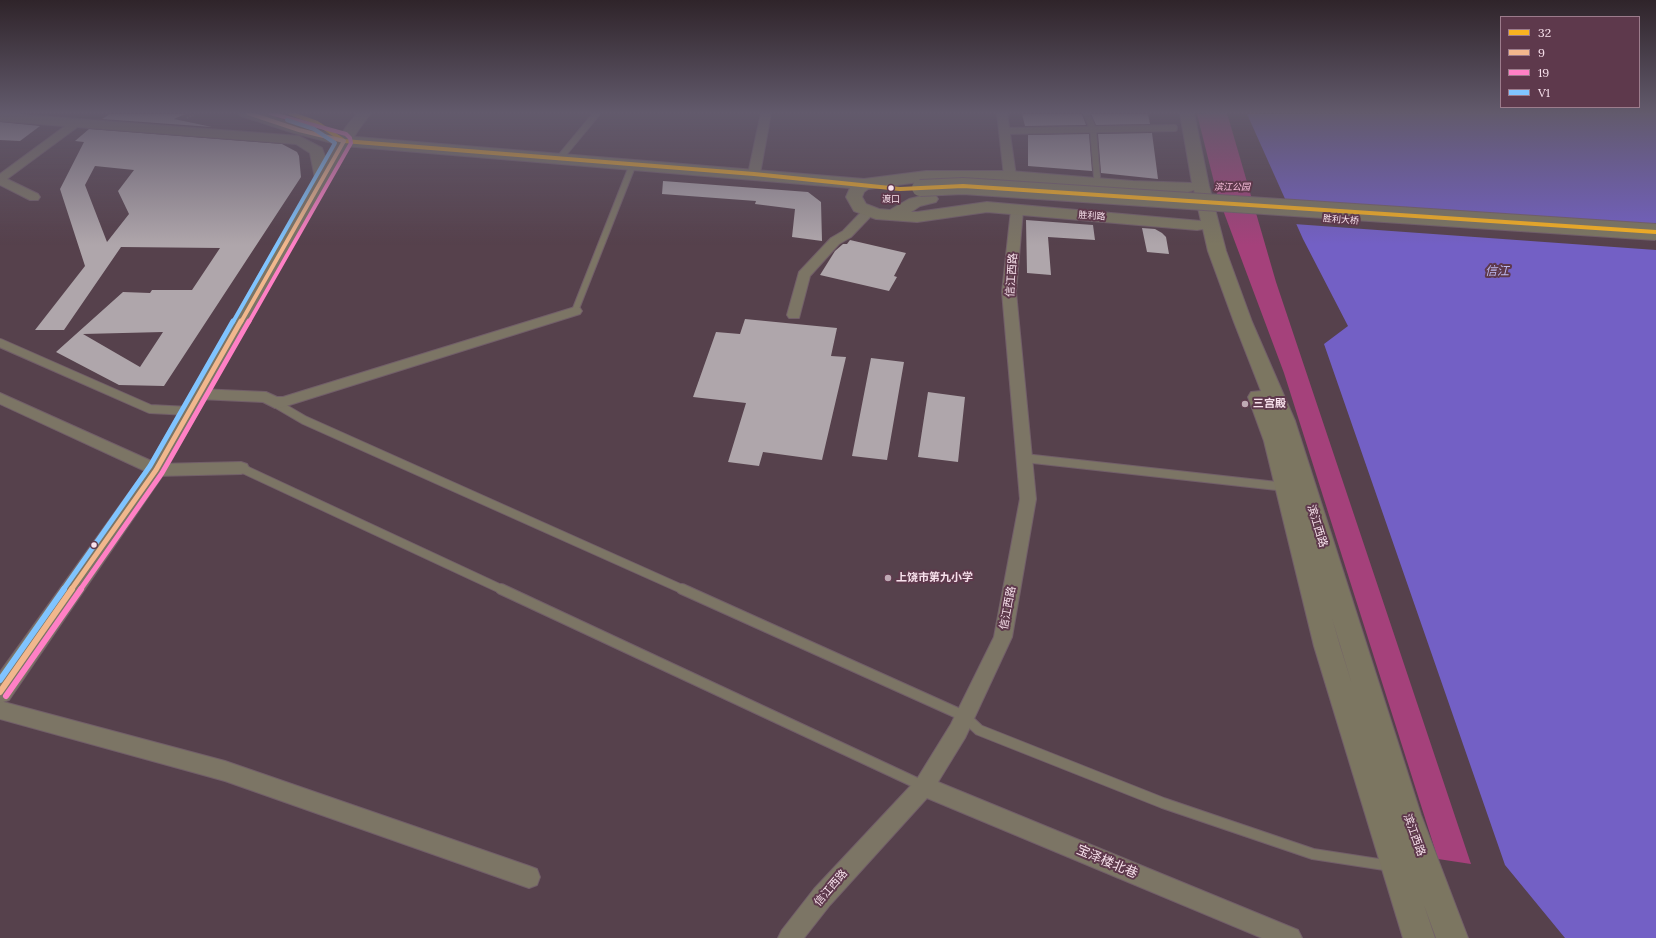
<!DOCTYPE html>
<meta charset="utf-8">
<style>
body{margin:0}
#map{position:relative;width:1656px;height:938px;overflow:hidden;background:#56414c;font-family:Lora,serif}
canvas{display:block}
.legend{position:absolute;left:1500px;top:16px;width:140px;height:92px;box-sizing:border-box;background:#5e394c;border:1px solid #9c7c8c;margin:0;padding:5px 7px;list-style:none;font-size:12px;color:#f8e1ec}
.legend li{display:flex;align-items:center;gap:8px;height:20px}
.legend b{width:20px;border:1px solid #9c7c8c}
</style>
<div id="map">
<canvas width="1656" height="938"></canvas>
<ul class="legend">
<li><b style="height:5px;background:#f9b220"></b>32</li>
<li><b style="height:5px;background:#f1b78d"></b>9</li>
<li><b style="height:5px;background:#ff80c5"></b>19</li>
<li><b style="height:5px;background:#80c4ff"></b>V1</li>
</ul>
</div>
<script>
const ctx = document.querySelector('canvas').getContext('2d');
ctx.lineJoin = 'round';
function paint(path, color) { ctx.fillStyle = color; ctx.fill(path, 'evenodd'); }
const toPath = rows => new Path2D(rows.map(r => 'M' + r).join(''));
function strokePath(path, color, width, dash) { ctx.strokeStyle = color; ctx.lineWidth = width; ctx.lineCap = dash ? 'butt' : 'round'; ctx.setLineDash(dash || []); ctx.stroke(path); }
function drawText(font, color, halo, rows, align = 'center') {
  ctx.font = font + ' Lora,"Noto Sans SC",serif'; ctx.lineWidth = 4; ctx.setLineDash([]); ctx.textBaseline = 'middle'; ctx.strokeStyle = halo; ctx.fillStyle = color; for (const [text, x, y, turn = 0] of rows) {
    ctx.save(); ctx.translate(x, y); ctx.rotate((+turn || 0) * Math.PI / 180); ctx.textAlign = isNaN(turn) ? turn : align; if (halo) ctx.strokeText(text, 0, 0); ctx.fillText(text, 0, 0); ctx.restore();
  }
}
const green = toPath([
 [1227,113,1276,282,1471,864,1438,859,1284,373,1217,194,1197,114]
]);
const water = toPath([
 [1656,113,1656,938,1565,938,1505,865,1324,344,1348,326,1303,239,1247,114]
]);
const pier = toPath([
 [1283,201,1656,225,1656,250,1294,224]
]);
const building = toPath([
 [110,114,185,114,174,119,212,127,102,119],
 [1022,114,1082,114,1086,125,1025,126],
 [1091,114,1148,114,1150,124,1096,125],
 [0,122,40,126,20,141,0,140],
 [89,129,282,144,297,152,299,156,301,177,164,386,119,385,56,352,123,292,150,293,152,290,192,290,220,248,121,247,64,330,35,330,85,266,60,189,84,142,75,141],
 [95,166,134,170,118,191,129,214,107,242,85,185],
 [163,332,140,367,83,334],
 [1152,133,1158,179,1101,173,1098,134],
 [1089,134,1092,171,1028,166,1028,135],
 [663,181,808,192,821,202,822,241,792,237,795,209,755,204,756,201,662,194],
 [1026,220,1093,225,1095,240,1048,237,1051,275,1027,273],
 [1142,228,1155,229,1162,233,1166,237,1169,254,1147,252],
 [850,240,906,253,894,276,897,277,889,291,820,275,835,251,843,244,847,244],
 [745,319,837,328,831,356,846,357,822,460,763,452,759,466,728,462,746,403,693,397,716,332,740,334],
 [871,358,904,362,887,460,852,456],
 [928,392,965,397,958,462,918,457]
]);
const path = toPath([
 [187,118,195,114]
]);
const serviceFar2 = toPath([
 [1086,113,1093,129,1097,177],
 [1004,131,1174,128],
 [559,159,597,113],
 [575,311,633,164]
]);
const serviceFar1 = toPath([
 [0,343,150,409,189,411],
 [275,403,304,420,684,590],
 [1024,458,1286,487],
 [241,468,503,590]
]);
const service = toPath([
 [501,589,923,786],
 [682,589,964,716,979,730,1163,803,1313,854,1391,866]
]);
const minor = toPath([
 [761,113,771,113,760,174,754,177,748,174,761,113],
 [997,113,1007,113,1016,176,1010,179,1004,176,997,113],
 [76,120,80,121,81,123,80,125,7,179,38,194,40,197,38,200,30,200,0,185,0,174,72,121,76,120],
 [1017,206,1023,210,1016,292,1036,499,1012,637,965,738,938,782,1298,930,1302,938,1262,938,927,798,830,905,804,938,778,938,782,930,814,889,917,779,951,724,994,637,1020,499,1002,292,1011,210,1017,206],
 [869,207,873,208,875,211,873,214,851,237,839,244,810,276,799,318,789,318,787,315,799,272,831,238,843,231,865,208,869,207],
 [575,307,580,308,582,311,580,314,283,407,275,408,263,402,199,399,194,398,192,394,194,390,199,389,266,392,277,397,283,397,575,307],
 [0,393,158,464,241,462,247,464,249,468,247,472,241,474,156,476,0,404,0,393],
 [0,701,225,761,529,866,537,869,540,877,537,885,529,888,225,781,0,719,0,701]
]);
const tertiary = toPath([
 [0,113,299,136,322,148,326,159,346,127,357,113,371,113,359,129,343,154,330,178,330,180,327,183,163,475,9,700,0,703,0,672,149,465,315,178,310,153,296,144,0,121,0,113]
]);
const secondary = toPath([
 [239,113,262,113,304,127,344,136,864,179,926,171,1010,171,1133,181,1192,183,1180,113,1194,113,1209,186,1226,251,1252,322,1295,421,1421,815,1468,938,1436,938,1424,905,1435,938,1403,938,1314,646,1264,441,1248,397,1251,392,1261,391,1234,322,1208,251,1203,229,1197,230,987,212,917,222,876,219,854,211,846,197,850,188,344,146,294,133,241,116,239,113],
 [926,181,1010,181,1133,191,1188,192,1194,190,1201,221,987,202,917,212,911,212,920,206,936,202,938,199,936,196,930,194,909,199,890,210,879,209,866,204,862,197,864,192,868,189,926,181],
 [1332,618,1352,684,1340,646,1332,618]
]);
const secondaryBridge = toPath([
 [920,188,963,186,1656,232]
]);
const bus1 = toPath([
 [290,113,317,123,344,141,754,174,900,189,963,186,1656,232]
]);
const bus2Far2 = toPath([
 [241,322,344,141,299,130,248,113]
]);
const bus2Far1 = toPath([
 [71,590,156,470,241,321]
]);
const bus2 = toPath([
 [0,692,72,589]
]);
const bus3Far2 = toPath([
 [249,322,351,143,350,138,346,134,270,113]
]);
const bus3Far1 = toPath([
 [80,590,162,473,249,321]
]);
const bus3 = toPath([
 [6,696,81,589]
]);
const bus4Far2 = toPath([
 [233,322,335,143,314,129,287,120]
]);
const bus4Far1 = toPath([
 [63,590,150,466,233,321]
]);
const bus4 = toPath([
 [0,680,64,589]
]);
const markers = [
 [891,188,3.5,"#f8e1ec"],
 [1245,404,4,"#bfa9b4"],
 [94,545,3.5,"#f8e1ec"],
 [888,578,4,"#bfa9b4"]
];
const farParknames = [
 ["滨江公园",1232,187]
];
const farBusnames = [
 ["渡口",891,199]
];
const farStreetnames = [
 ["胜利路",1092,216,4],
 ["胜利大桥",1341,220,4]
];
const streetNames = [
 ["信江西路",1012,275,-86],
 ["滨江西路",1317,526,73],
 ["信江西路",1008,608,-79],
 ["滨江西路",1414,835,70],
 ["信江西路",831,888,-49]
];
const poiNames = [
 ["三宫殿",1253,404],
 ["上饶市第九小学",896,578]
];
const waterNames = [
 ["信江",1497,272]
];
const nearStreetnames = [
 ["宝泽楼北巷",1107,862,23]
];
paint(green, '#a5417b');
paint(water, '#7360c5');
paint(pier, '#56414c');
paint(building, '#afa6ab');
strokePath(serviceFar2, '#725f69', 8);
strokePath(serviceFar1, '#725f69', 10);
strokePath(service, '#725f69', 12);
strokePath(minor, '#725f69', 2);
strokePath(tertiary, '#725f69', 2);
strokePath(secondary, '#725f69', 2);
strokePath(path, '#7c766b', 2, [1.5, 1.5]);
strokePath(serviceFar2, '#7c7565', 6);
strokePath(serviceFar1, '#7c7565', 8);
strokePath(service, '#7c7565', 10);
paint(minor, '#7c7565');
paint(tertiary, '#7c7565');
paint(secondary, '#7c7661');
strokePath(secondaryBridge, '#725f69', 18, []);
strokePath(secondaryBridge, '#7c7661', 16);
strokePath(bus1, '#f9b220', 4);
strokePath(bus2Far2, '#f1b78d', 4);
strokePath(bus2Far1, '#f1b78d', 5);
strokePath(bus2, '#f1b78d', 6);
strokePath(bus3Far2, '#ff80c5', 4);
strokePath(bus3Far1, '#ff80c5', 5);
strokePath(bus3, '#ff80c5', 6);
strokePath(bus4Far2, '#80c4ff', 4);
strokePath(bus4Far1, '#80c4ff', 5);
strokePath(bus4, '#80c4ff', 6);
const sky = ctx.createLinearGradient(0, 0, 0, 245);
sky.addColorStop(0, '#2f242a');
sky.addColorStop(0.46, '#625a6c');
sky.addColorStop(1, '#625a6c00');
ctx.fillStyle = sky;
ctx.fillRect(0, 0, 1656, 245);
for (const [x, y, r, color] of markers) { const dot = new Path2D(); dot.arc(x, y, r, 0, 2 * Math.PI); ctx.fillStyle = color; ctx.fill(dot); strokePath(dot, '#5e394c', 1.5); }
drawText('italic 9px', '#fcc1de', '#5e394c', farParknames);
drawText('9px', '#f8e1ec', '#5e394c', farBusnames);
drawText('9px', '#f8e1ec', '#5e394c', farStreetnames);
drawText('11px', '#f8e1ec', '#5e394c', streetNames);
drawText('bold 11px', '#f8e1ec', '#5e394c', poiNames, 'left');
drawText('italic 12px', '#bbb7ed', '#5e394c', waterNames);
drawText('13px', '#f8e1ec', '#5e394c', nearStreetnames);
</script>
